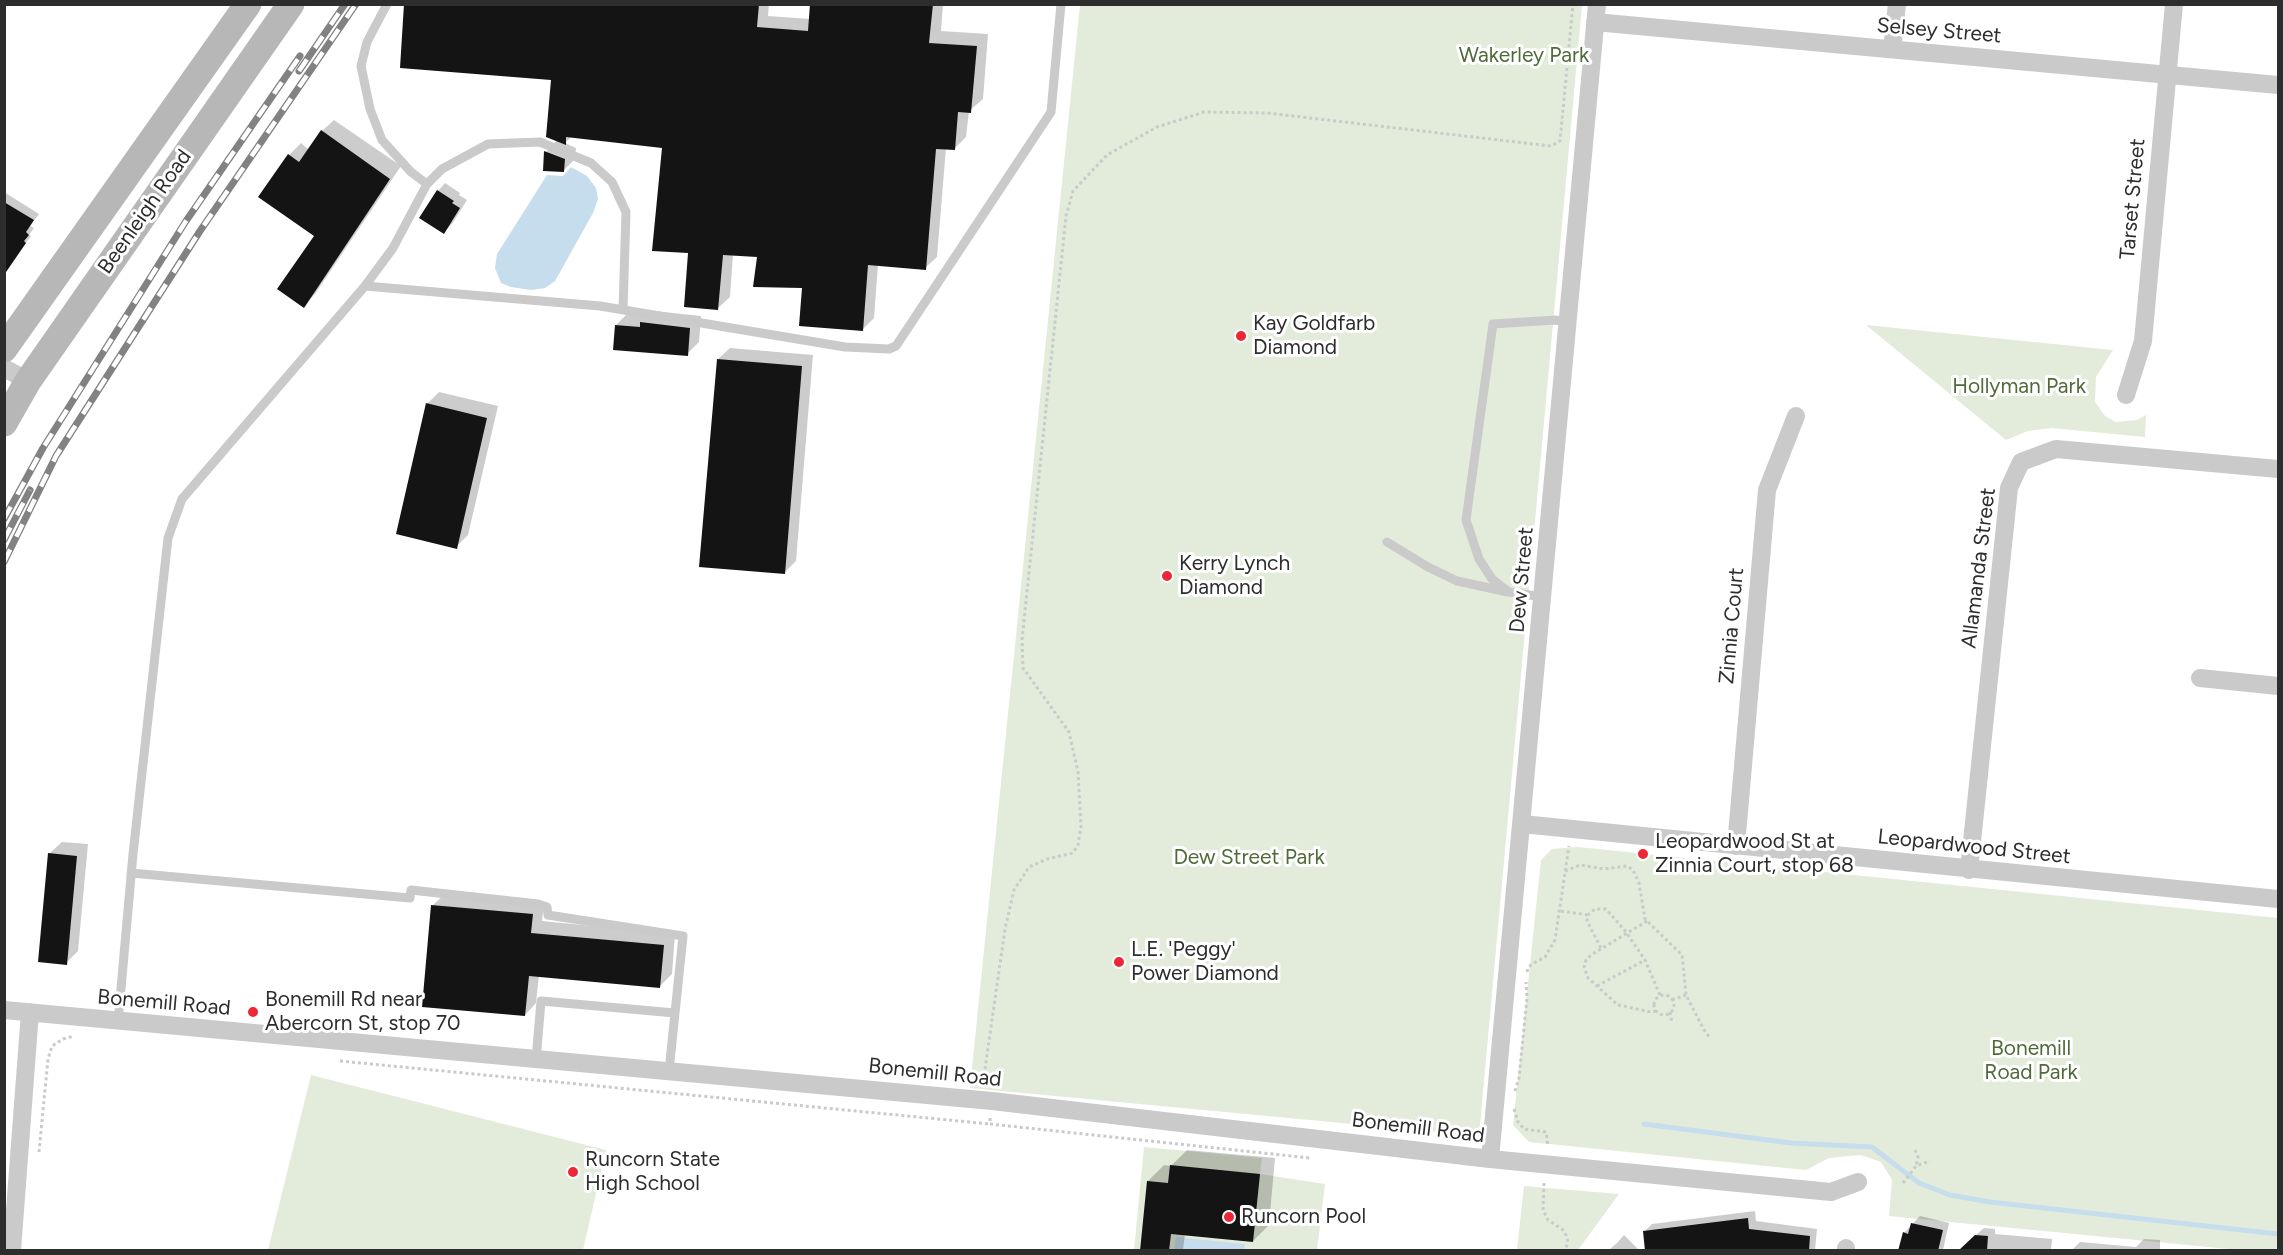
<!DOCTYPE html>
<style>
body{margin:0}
#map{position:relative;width:2283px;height:1255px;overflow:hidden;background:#fff;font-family:Figtree,sans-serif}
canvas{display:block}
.frame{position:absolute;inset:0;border:6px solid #2d2d2d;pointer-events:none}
</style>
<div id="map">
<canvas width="2283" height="1255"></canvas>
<div class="frame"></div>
</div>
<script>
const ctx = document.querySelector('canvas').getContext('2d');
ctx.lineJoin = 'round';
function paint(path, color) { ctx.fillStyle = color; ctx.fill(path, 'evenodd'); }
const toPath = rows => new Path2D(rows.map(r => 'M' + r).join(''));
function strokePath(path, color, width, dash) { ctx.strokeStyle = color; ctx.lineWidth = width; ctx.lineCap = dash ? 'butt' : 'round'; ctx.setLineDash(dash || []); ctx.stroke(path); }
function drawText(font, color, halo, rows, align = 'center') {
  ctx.font = font + ' Figtree,sans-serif'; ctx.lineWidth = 6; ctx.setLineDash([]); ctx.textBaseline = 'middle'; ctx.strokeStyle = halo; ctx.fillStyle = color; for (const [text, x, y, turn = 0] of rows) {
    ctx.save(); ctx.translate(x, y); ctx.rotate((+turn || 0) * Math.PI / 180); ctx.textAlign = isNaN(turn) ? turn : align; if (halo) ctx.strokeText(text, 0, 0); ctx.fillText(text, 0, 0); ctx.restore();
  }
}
const green = toPath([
 [1080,5,1582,5,1479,1136,970,1088],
 [1866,325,2113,350,2096,377,2095,402,2105,416,2116,422,2137,420,2146,415,2145,437,2051,428,2028,431,2006,440],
 [1578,847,2278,918,2278,1250,2239,1250,1889,1216,1892,1180,1881,1162,1861,1155,1829,1158,1806,1170,1529,1142,1513,1125,1541,860,1552,849],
 [311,1075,606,1150,583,1250,268,1250],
 [1144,1147,1262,1158,1260,1174,1325,1184,1317,1250,1134,1250],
 [1524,1186,1619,1194,1578,1250,1517,1250]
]);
const water = toPath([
 [571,167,587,176,596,188,598,199,593,213,555,281,545,288,531,290,511,287,501,283,495,268,497,254,547,175,563,176],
 [1176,1237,1245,1244,1244,1250,1174,1250]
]);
const shadow = toPath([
 [406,4,769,4,768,16,810,19,812,4,943,4,941,31,988,34,983,99,969,111,966,137,954,149,946,148,937,257,925,268,878,265,874,318,862,330,758,256,733,254,730,297,718,308,689,252,664,147,572,136,565,143,576,148,575,159,563,171,546,152,557,140,552,79],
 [334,120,401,166,315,294,303,306,316,236,289,155,301,143,309,150,322,131],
 [445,183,460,193,459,195,467,200,452,224,444,232,438,191],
 [4,192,39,214,30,226,34,228,29,235,31,236,12,261,4,256],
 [654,311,701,316,699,342,687,354,616,325,628,313],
 [730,348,813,355,796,561,784,573,718,359],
 [439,392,498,406,468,535,456,547,427,404],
 [62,842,88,844,78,951,66,963,50,853],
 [445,894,544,903,542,921,675,934,672,974,660,986,539,975,536,1003,525,1015,433,905],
 [1187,1150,1275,1158,1269,1225,1253,1241,1185,1234,1183,1250,1142,1250,1148,1181,1164,1165,1171,1166],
 [1755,1211,1756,1221,1817,1229,1815,1250,1762,1250,1763,1247,1644,1232,1652,1224],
 [1920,1216,1949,1223,1943,1250,1900,1250,1904,1233],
 [1984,1228,1995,1229,1995,1234,2052,1239,2051,1250,1967,1250,1976,1235],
 [1624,1235,1639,1250,1609,1250,1617,1243],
 [2144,1239,2160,1240,2160,1249,2176,1250,2072,1250,2080,1242,2136,1247]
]);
const stream = toPath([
 [1644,1124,1791,1143,1872,1147,1919,1183,1950,1195,1990,1202,2278,1234]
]);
const building = toPath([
 [404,4,759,4,757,27,808,31,810,4,933,4,929,43,977,46,971,113,958,112,955,150,936,149,926,270,868,265,863,331,799,326,802,288,753,287,757,257,723,255,718,310,684,307,688,253,652,251,662,148,566,137,566,145,546,137,551,80,400,68],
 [321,130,390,179,304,308,277,289,314,236,258,197,288,154,299,162],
 [544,151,565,159,564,172,543,171],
 [437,190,454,201,452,203,460,208,444,234,419,218],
 [4,202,34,220,26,232,29,235,24,241,26,243,4,275],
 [640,322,690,328,688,356,613,350,615,325,640,327],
 [717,359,802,366,785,574,699,567],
 [426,403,487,418,457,549,396,534],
 [48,853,77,856,67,965,38,962],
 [431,905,533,914,531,933,664,945,660,988,529,976,525,1016,422,1007],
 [1170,1165,1260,1174,1253,1242,1171,1234,1169,1251,1140,1251,1147,1181,1168,1183],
 [1748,1218,1749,1229,1810,1236,1809,1251,1761,1251,1761,1249,1744,1251,1645,1251,1643,1231],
 [1911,1223,1943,1230,1938,1251,1898,1251,1903,1232,1908,1234],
 [1975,1235,1988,1236,1987,1251,1958,1251]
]);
const path = toPath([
 [1565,871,1580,865,1604,869,1627,866,1633,870,1639,883,1645,919,1682,955,1686,995,1704,1030,1710,1038],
 [1561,911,1588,915],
 [1647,921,1591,955,1586,960,1584,967,1588,978,1618,1005,1651,1012,1656,1011],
 [1601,948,1587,921,1588,915,1595,909,1606,909,1626,932,1645,960,1660,995],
 [1527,972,1528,968,1532,964,1545,957,1555,940,1569,846],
 [1597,986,1645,960],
 '1654 1005a10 10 0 1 1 20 0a10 10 0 1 1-20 0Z',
 [1672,1000,1686,995],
 [1670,1012,1672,1023],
 [340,1061,990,1124],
 [994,1084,994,1077,984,1076,1005,929,1014,890,1029,867,1047,859,1073,853,1078,845,1081,827,1078,772,1069,732,1023,668,1022,640,1066,216,1073,191,1107,155,1157,127,1204,112,1267,113,1551,146,1560,141,1573,4],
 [1515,1091,1519,1078,1527,998,1526,982],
 [1514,1109,1518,1122,1524,1129,1546,1132,1548,1146],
 [990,1118,990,1124,1310,1158],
 [1915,1150,1918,1157,1916,1166],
 [39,1152,48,1059,52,1046,63,1039,74,1036],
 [1544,1183,1543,1210,1548,1220,1563,1230,1566,1235,1568,1242,1565,1250],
 [1903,1183,1916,1166,1930,1161]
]);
const lane = toPath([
 [387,4,367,42,361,66,370,109,382,140,411,172,427,184],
 [365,286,393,248,427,184,442,169,488,144,540,142,591,163,612,182,626,212,623,310],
 [1387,542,1428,567,1457,581,1508,592],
 [1543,597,1509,592,1492,579,1479,559,1466,520,1493,324,1555,320,1568,322],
 [131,873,410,898,411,890,538,904,547,907,548,915,683,936,675,1013],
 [118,1022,133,854,168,538,182,499,365,286,600,306,845,347,889,349,896,346,1051,112,1061,4],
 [536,1060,541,1001,675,1013,669,1071]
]);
const street = toPath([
 [1595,22,2278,85],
 [1892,49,1897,4],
 [4,368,28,381],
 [2126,395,2143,341,2174,4],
 [2200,678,2278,686],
 [1522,824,2278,899],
 [1736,846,1767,490,1796,416],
 [1969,870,2009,488,2021,462,2056,449,2278,469],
 [4,1010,992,1101,1490,1159,1831,1192,1858,1182],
 [1490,1159,1597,4],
 [12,1250,30,1012],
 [1846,1250,1846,1248]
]);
const secondary = toPath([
 [4,349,248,4],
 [4,423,28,381,291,4]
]);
const rail = toPath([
 [299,71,345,4],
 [4,519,43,448,186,221,300,56],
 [4,540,30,490],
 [4,562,56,456,200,231,356,4]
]);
const markers = [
 [1241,336,6,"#ed2737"],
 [1167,576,6,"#ed2737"],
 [1643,854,6,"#ed2737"],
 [1119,962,6,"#ed2737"],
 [253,1012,6,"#ed2737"],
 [573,1172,6,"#ed2737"],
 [1229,1217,6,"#ed2737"]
];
const streetNames = [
 ["Selsey Street",1939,31,5],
 ["Tarset Street",2133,199,-85],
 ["Beenleigh Road",145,212,-55],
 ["Allamanda Street",1979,568,-83],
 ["Dew Street",1522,580,-85],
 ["Zinnia Court",1732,626,-85],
 ["Leopardwood Street",1974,847,6],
 ["Bonemill Road",164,1003,5],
 ["Bonemill Road",935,1073,6],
 ["Bonemill Road",1418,1128,7]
];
const parkNames = [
 ["Wakerley Park",1524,56],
 ["Hollyman Park",2019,387],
 ["Dew Street Park",1249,858],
 ["Bonemill",2031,1049],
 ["Road Park",2031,1073]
];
const poiNames = [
 ["Kay Goldfarb",1253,324],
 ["Diamond",1253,348],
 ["Kerry Lynch",1179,564],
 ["Diamond",1179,588],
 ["Leopardwood St at",1655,842],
 ["Zinnia Court, stop 68",1655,866],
 ["L.E. 'Peggy'",1131,950],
 ["Power Diamond",1131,974],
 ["Bonemill Rd near",265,1000],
 ["Abercorn St, stop 70",265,1024],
 ["Runcorn State",585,1160],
 ["High School",585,1184],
 ["Runcorn Pool",1241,1217]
];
paint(green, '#e3ecda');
paint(water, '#c5dded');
paint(shadow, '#0003');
strokePath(stream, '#c5dded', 5);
paint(building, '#141414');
strokePath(path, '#cacaca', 3, [3, 3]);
strokePath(lane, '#cacaca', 9);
strokePath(street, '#cacaca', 18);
strokePath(secondary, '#b7b7b7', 27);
strokePath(rail, '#828282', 7);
strokePath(rail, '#fff', 4.5, [14]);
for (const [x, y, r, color] of markers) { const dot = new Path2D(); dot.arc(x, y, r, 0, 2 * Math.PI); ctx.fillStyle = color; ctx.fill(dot); strokePath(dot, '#fff', 2); }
drawText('21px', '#2d2d2d', '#fff', streetNames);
drawText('21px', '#506b39', '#fff', parkNames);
drawText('21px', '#2d2d2d', '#fff', poiNames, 'left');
</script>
